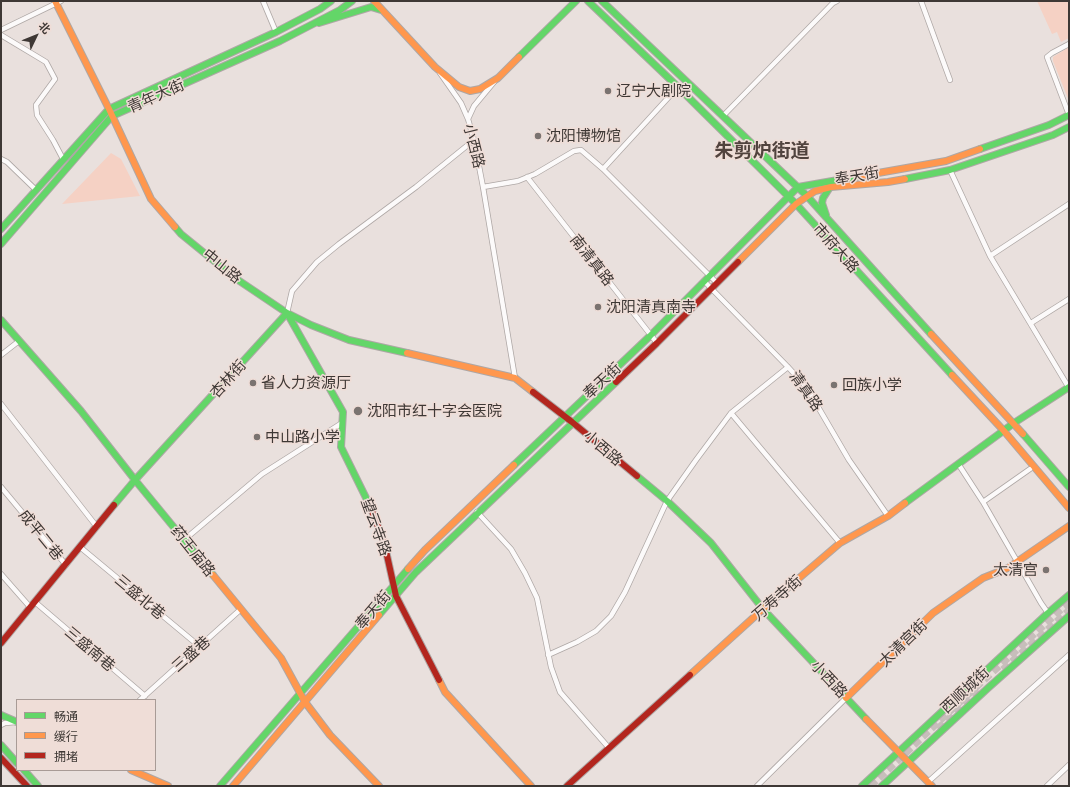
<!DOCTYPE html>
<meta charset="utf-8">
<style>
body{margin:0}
#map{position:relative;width:1070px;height:787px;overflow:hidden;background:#e9e0dd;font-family:"Exo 2","Noto Sans SC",sans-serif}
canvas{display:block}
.frame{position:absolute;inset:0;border:2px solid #3e3835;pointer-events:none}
.legend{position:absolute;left:16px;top:699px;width:140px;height:72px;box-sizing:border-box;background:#efddd7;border:1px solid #a89b96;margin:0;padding:5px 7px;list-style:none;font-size:12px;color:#3e3835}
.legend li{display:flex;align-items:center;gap:8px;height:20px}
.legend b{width:20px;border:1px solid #a89b96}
.north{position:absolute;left:16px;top:16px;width:40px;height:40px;-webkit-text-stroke:3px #efddd7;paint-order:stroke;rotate:47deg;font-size:11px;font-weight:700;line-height:16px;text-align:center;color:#3e3835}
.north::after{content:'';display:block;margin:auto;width:14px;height:18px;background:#3e3835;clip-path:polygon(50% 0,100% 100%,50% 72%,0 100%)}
</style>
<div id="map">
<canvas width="1070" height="787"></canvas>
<div class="frame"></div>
<ul class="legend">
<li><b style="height:5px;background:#63d668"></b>畅通</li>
<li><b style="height:5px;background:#ff974d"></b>缓行</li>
<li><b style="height:5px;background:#b3261e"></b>拥堵</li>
</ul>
<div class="north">北</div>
</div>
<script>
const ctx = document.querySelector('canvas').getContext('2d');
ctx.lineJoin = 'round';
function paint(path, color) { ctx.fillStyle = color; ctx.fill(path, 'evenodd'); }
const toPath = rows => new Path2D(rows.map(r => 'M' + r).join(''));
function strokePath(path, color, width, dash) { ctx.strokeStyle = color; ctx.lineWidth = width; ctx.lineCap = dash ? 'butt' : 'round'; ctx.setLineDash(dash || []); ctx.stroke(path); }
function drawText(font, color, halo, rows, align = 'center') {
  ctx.font = font + ' "Exo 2","Noto Sans SC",sans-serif'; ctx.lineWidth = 3; ctx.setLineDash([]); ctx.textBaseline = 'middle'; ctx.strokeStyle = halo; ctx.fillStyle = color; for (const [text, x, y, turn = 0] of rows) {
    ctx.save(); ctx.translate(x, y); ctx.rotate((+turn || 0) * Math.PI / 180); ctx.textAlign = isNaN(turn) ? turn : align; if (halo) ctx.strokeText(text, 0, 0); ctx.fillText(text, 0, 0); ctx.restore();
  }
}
const green = toPath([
 [1037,1,1069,1,1069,38,1061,42,1057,32,1052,34],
 [1069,47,1069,101,1053,61,1053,57],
 [111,153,121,159,140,196,62,204]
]);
const highwayTunnel = toPath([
 [1003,670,1069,611],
 [938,729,981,690],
 [870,786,944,716,1062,608,1069,603]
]);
const street = toPath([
 [263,1,276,32],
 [921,1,950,80],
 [1,30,61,1],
 [1,35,46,62,55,79,36,105,37,115,53,140,63,159],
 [440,73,461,103,468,119,474,140,483,187,515,378],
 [1069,115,1047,57,1052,53,1069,44],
 [723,116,833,3,837,1],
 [468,119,474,106,494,82],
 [1,159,7,162,36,190],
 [603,169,678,87],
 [950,170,990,256,1069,388],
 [527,177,657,343],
 [483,187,518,181,535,174,574,151,581,150,603,169,717,283],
 [990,256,1069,204],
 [704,281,788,367,807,388,849,460,888,516],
 [287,313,292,291,317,262,339,244,416,187,474,140],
 [1031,323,1069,299],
 [1,355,19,341],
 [1,404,97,527],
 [731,413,840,543],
 [959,465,983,502,1041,603,1048,613],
 [1,487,66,565],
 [983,502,1030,469],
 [477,512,511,549,525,573,537,598,551,667,560,692,609,748],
 [184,540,262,474,342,423],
 [80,547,199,646],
 [1,574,30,607],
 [35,602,145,696],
 [548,655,577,642,596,631,611,616,625,592,667,501,696,460,731,413,788,367],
 [140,700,241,609],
 [1,725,5,723,17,722],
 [928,782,1069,655],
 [757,786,846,698],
 [1047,786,1069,765]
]);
const fast = toPath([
 [588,1,678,87,796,204,952,375],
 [602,1,807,196,931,334],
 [319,23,371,7,381,10],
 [519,57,576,1],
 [980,149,1049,125,1069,115],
 [905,179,950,170,1053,135,1069,127],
 [826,215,822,203,823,198,830,187],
 [175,227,181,234,235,278,287,313,311,325,349,340,407,353],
 [1,229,109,109,276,32,320,9,331,1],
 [1,244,112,116,280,41,340,10,352,1],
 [1,320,81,411,135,480,213,575],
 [1023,434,1069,487],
 [514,465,650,336,798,187,861,176],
 [637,476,667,501,711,543,763,609,866,719],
 [905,503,1014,423,1069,387],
 [114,505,135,480,287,313,343,412,341,447,370,506],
 [379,615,416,572,616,382],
 [1,715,17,722],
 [1,745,17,763],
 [24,770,38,786],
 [220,786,408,569],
 [862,786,1048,613,1069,595],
 [882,786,988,688,1069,616]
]);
const slow = toPath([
 [55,1,109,109,151,199,175,227],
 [374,1,435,67,459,87,470,91,480,89,498,78,519,57],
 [861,176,946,161,980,149],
 [738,262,796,204,815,191,831,187,888,182,905,179],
 [931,334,1023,434],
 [407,353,515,378,533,392],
 [952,375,1004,431,1069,508],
 [408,569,425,550,514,465],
 [213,575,281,658,305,702,330,735,379,786],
 [690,675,763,609,840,543,888,516,905,503],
 [439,680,445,692,531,786],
 [846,698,933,613,983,578,1008,568,1069,526],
 [866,719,932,786],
 [131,770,168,786],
 [233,786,379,615]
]);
const jam = toPath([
 [616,382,657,343,738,262],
 [533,392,572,422,637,476],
 [370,506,384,542,396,596,439,680],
 [1,643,114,505],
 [1,758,27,786],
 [567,786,690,675]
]);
const markers = [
 [608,91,4,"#7a7370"],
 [538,136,4,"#7a7370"],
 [598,307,4,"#7a7370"],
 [253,383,4,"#7a7370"],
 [834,385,4,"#7a7370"],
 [358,411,5,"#7a7370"],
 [257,437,4,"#7a7370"],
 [1046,570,4,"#7a7370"]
];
const poiNames = [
 ["辽宁大剧院",616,91],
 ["沈阳博物馆",546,136],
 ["沈阳清真南寺",606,307],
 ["省人力资源厅",261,383],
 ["回族小学",842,385],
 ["沈阳市红十字会医院",367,411],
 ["中山路小学",265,437],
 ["太清宫",1038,570,"right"]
];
const streetNames = [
 ["青年大街",156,96,-24],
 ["小西路",474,146,76],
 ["奉天街",857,176,-10],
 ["市府大路",836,248,48],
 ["南清真路",592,260,52],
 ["中山路",222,266,39],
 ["杏林街",228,379,-48],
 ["奉天街",602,381,-43],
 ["清真路",806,391,55],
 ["小西路",603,448,40],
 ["望云寺路",376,527,70],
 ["成平二巷",41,535,51],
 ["药王庙路",193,551,51],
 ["三盛北巷",140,597,40],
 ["万寿寺街",777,598,-41],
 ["奉天街",373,610,-50],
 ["太清宫街",903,643,-44],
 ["三盛南巷",90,649,40],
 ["三盛巷",191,654,-42],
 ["小西路",829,679,47],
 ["西顺城街",965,690,-43]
];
const districtNames = [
 ["朱剪炉街道",762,151]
];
paint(green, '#f5d1c4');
strokePath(highwayTunnel, '#c7bebb', 8, [8, 4]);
strokePath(street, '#aea7a5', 6);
strokePath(fast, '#aea7a5', 8);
strokePath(slow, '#aea7a5', 8);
strokePath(jam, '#aea7a5', 8);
strokePath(street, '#fcfafa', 4.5);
strokePath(fast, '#63d668', 6);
strokePath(slow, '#ff974d', 6);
strokePath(jam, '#b3261e', 6);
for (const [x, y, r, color] of markers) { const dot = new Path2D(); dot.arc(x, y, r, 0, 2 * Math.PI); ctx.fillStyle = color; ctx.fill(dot); strokePath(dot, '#efddd7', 1.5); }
drawText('15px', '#3e3835', '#efddd7', poiNames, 'left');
drawText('15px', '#3e3835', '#efddd7', streetNames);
drawText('bold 19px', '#51433e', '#efddd7', districtNames);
</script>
